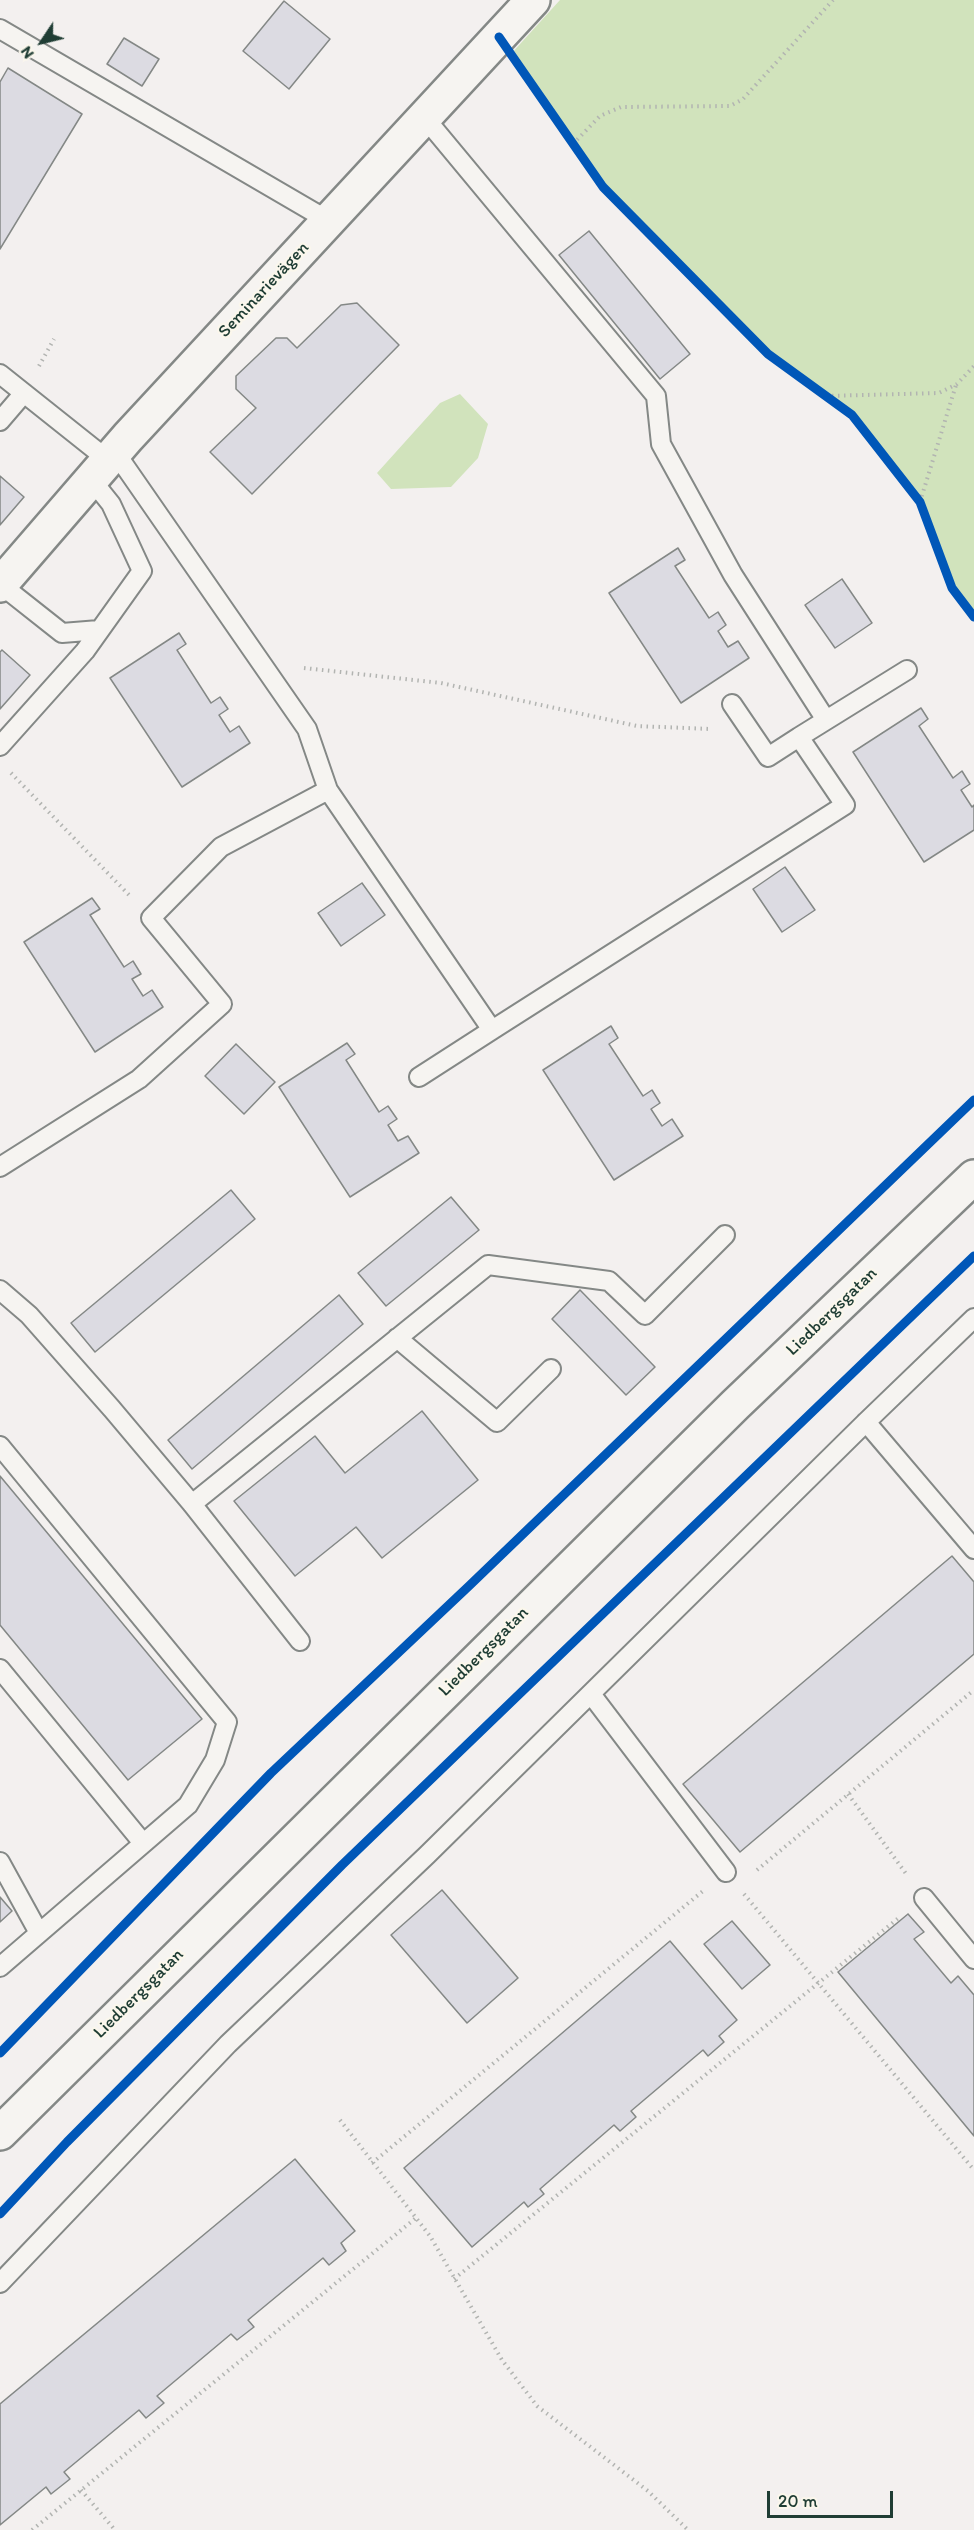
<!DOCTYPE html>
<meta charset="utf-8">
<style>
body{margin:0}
#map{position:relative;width:974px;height:2530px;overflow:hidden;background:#f3f0ef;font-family:Itim,sans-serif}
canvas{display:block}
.north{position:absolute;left:12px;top:12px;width:60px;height:60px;-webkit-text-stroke:4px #fbf7ec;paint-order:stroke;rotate:235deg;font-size:16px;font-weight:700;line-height:24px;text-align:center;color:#1f3d34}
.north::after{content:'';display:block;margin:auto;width:21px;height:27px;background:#1f3d34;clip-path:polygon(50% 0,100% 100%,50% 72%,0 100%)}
.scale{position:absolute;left:767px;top:2491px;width:126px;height:27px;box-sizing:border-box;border:3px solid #1f3d34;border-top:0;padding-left:8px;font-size:18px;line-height:21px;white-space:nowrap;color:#1f3d34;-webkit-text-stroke:4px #fbf7ec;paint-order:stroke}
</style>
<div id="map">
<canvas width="974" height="2530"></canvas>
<div class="north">N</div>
<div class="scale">20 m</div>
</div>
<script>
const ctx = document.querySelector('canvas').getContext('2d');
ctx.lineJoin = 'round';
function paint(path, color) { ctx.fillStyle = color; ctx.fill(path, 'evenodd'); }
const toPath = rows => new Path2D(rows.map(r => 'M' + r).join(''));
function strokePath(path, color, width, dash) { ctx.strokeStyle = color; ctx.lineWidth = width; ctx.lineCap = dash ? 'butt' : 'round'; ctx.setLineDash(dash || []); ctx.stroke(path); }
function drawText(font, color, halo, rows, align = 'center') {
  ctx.font = font + ' Itim,sans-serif'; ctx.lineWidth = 4.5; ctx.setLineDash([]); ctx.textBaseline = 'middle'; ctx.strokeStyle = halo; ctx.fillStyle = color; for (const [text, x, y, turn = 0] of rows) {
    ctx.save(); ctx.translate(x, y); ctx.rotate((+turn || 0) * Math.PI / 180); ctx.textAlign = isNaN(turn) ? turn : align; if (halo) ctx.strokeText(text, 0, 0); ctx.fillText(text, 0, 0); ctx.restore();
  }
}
const green = toPath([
 [560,0,974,0,974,617,952,588,920,502,852,415,768,354,603,188,511,54],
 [460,394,488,424,478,458,451,487,391,489,377,473,440,403]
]);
const building = toPath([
 [284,1,330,39,289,89,243,51,284,1],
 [124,38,159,59,142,86,107,64,124,38],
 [8,68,82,114,0,249,0,82,8,68],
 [589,231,690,354,660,379,559,255,589,231],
 [357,303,399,345,252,494,210,452,256,408,236,389,236,376,276,338,287,338,297,348,341,305,357,303],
 [0,476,24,497,0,525,0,476],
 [678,548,685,560,675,566,709,618,718,612,726,625,718,631,728,647,738,641,749,658,681,703,609,593,678,548],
 [842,579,872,623,835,648,805,605,842,579],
 [179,633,186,644,177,650,211,703,220,697,228,709,219,715,230,732,239,726,250,743,182,787,110,678,179,633],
 [2,650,30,675,0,709,0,652,2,650],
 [921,708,928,719,919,726,953,778,962,771,970,784,961,790,972,807,974,805,974,830,924,862,853,752,921,708],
 [785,867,815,910,782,932,753,889,785,867],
 [362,883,385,915,341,946,318,913,362,883],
 [92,898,100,909,90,915,124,967,133,961,141,974,132,979,143,996,152,990,163,1007,95,1052,24,942,92,898],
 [611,1026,618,1038,609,1044,643,1096,652,1090,660,1103,651,1109,662,1126,672,1119,683,1136,614,1180,543,1070,611,1026],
 [347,1043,355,1054,346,1060,379,1112,388,1106,397,1119,388,1125,398,1141,408,1136,419,1153,350,1197,279,1087,347,1043],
 [236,1044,275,1082,244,1114,205,1076,236,1044],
 [231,1190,255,1219,95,1352,71,1323,231,1190],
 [451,1197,479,1230,386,1306,358,1273,451,1197],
 [580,1290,655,1367,626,1395,552,1319,580,1290],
 [339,1295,363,1324,192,1469,168,1440,339,1295],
 [422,1411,478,1480,382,1558,356,1527,295,1576,234,1501,315,1436,345,1473,422,1411],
 [0,1476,202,1719,128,1780,0,1625,0,1476],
 [952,1556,974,1582,974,1654,740,1852,683,1784,952,1556],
 [442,1890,518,1978,467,2023,391,1935,442,1890],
 [0,1897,12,1911,0,1922,0,1897],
 [908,1914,924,1932,914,1939,951,1983,958,1976,974,1995,974,2136,838,1972,908,1914],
 [732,1921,770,1965,742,1989,704,1944,732,1921],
 [670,1941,737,2020,719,2036,724,2042,708,2056,703,2050,631,2111,636,2117,620,2131,614,2125,540,2189,544,2194,528,2207,524,2202,472,2247,404,2168,670,1941],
 [295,2159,355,2231,341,2243,346,2251,329,2265,323,2258,248,2320,254,2327,237,2340,231,2334,157,2396,164,2403,146,2418,139,2410,64,2472,70,2479,51,2494,46,2487,0,2525,0,2404,295,2159]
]);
const path = toPath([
 [573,144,600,116,621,107,730,106,743,99,833,0],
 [39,366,54,339],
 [826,396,939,393,957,384,974,366],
 [920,502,956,385],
 [304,668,441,683,637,726,711,729],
 [11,773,129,895],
 [848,1794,907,1875],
 [757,1870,974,1690],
 [744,1894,974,2170],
 [340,2120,430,2236,502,2360,537,2406,648,2491,688,2530],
 [372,2163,703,1891],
 [454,2279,901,1916],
 [81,2490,115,2530],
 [32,2530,416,2218]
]);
const service = toPath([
 [0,29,329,221],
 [425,118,656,396,661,444,733,575,826,720],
 [0,374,108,460],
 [0,421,24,393],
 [115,452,307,729,328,790,492,1030,419,1077],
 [0,584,62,633,99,630],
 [732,704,768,757,799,737],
 [0,746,85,651,142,571,111,504,91,479],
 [492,1030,845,805,799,737,907,670],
 [0,1167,139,1079,222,1004,151,918,221,847,328,790],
 [0,1290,29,1315,112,1409,192,1504,300,1641],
 [397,1338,497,1422,551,1369],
 [866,1422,974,1549],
 [0,1446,227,1722,215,1760,188,1805,0,1967],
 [192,1504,488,1265,609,1281,645,1315,725,1235],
 [0,1669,143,1843],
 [591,1694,726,1872],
 [0,1862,39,1933],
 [924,1898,974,1959],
 [0,2283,228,2044,427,1855,866,1422,974,1318]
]);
const minor = toPath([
 [0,585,128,437,533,0]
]);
const tertiary = toPath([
 [0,2133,735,1405,974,1177]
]);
const cycleway = toPath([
 [499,37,603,187,768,354,852,415,920,502,952,588,974,617],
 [0,2053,271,1773,470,1585,974,1100],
 [0,2214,67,2142,342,1865,974,1256]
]);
const streetNames = [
 ["Seminarievägen",264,290,-47],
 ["Liedbergsgatan",832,1312,-44],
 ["Liedbergsgatan",484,1652,-45],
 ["Liedbergsgatan",139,1994,-45]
];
paint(green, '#d1e3bc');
paint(building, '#dcdbe2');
strokePath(building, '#848886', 1.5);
strokePath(service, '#848886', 22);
strokePath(minor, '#848886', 38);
strokePath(tertiary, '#848886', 38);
strokePath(path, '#b2b4b1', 4, [1.5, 4.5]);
strokePath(service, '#f6f4f1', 18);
strokePath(minor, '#f6f4f1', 33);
strokePath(tertiary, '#f6f4f1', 33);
strokePath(cycleway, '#0057b8', 9);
drawText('18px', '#1f3d34', '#fbf7ec', streetNames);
</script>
